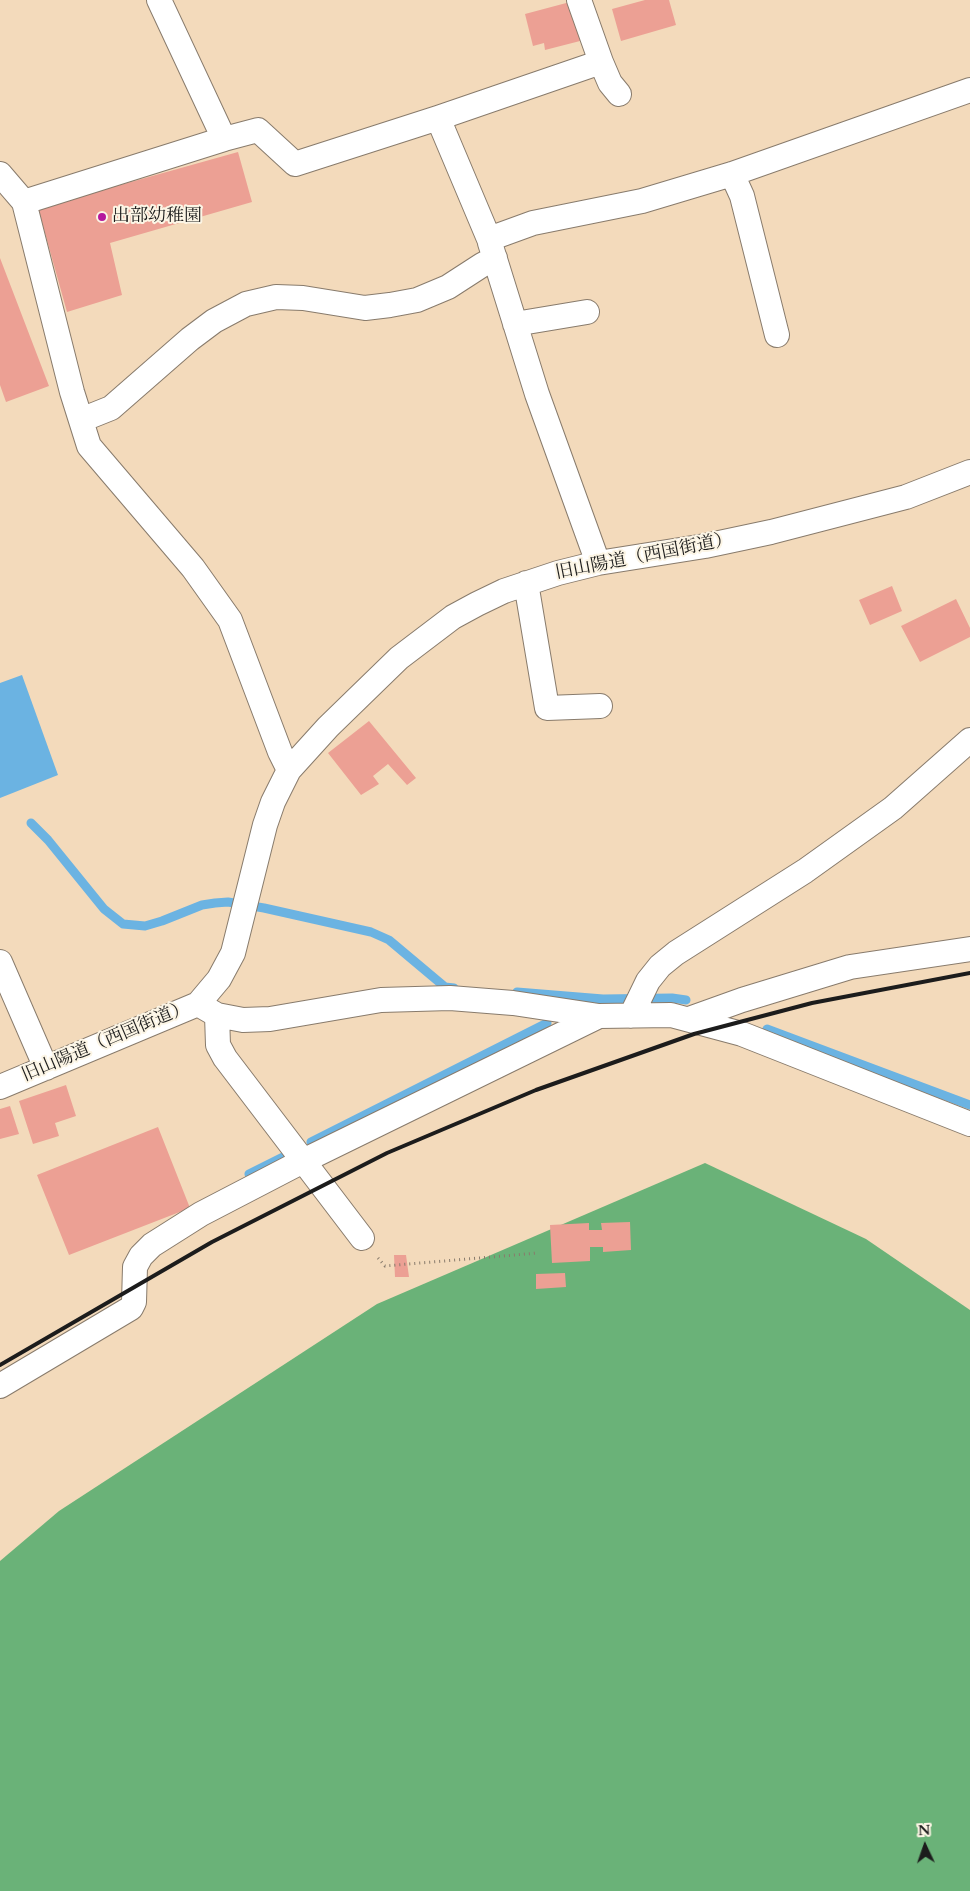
<!DOCTYPE html>
<meta charset="utf-8">
<style>
body{margin:0}
#map{position:relative;width:970px;height:1891px;overflow:hidden;background:#f3dabb;font-family:Cardo,serif}
canvas{display:block}
.north{position:absolute;left:900px;top:1821px;width:50px;height:50px;-webkit-text-stroke:4px #fcf5e5;paint-order:stroke;rotate:357deg;font-size:14px;font-weight:700;line-height:20px;text-align:center;color:#1c1c1c}
.north::after{content:'';display:block;margin:auto;width:18px;height:22px;background:#1c1c1c;clip-path:polygon(50% 0,100% 100%,50% 72%,0 100%)}
</style>
<div id="map">
<canvas width="970" height="1891"></canvas>
<div class="north">N</div>
</div>
<script>
const ctx = document.querySelector('canvas').getContext('2d');
ctx.lineJoin = 'round';
function paint(path, color) { ctx.fillStyle = color; ctx.fill(path, 'evenodd'); }
const toPath = rows => new Path2D(rows.map(r => 'M' + r).join(''));
function strokePath(path, color, width, dash) { ctx.strokeStyle = color; ctx.lineWidth = width; ctx.lineCap = dash ? 'butt' : 'round'; ctx.setLineDash(dash || []); ctx.stroke(path); }
function drawText(font, color, halo, rows, align = 'center') {
  ctx.font = font + ' Cardo,"Noto Serif JP",serif'; ctx.lineWidth = 4; ctx.setLineDash([]); ctx.textBaseline = 'middle'; ctx.strokeStyle = halo; ctx.fillStyle = color; for (const [text, x, y, turn = 0] of rows) {
    ctx.save(); ctx.translate(x, y); ctx.rotate((+turn || 0) * Math.PI / 180); ctx.textAlign = isNaN(turn) ? turn : align; if (halo) ctx.strokeText(text, 0, 0); ctx.fillText(text, 0, 0); ctx.restore();
  }
}
const forest = toPath([
 [705,1163,866,1239,970,1310,970,1891,0,1891,0,1561,59,1511,377,1304]
]);
const water = toPath([
 [22,675,58,775,0,798,0,683]
]);
const stream = toPath([
 [31,823,48,840,104,909,123,924,145,926,162,921,202,905,215,903,228,902,264,908,371,932,389,940,445,987,454,988],
 [517,992,603,999,672,998,686,1000],
 [767,1029,970,1105],
 [311,1142,547,1023],
 [249,1174,285,1156]
]);
const building = toPath([
 [645,0,669,0,676,25,621,41,612,9],
 [570,2,580,41,545,50,544,43,533,46,525,14],
 [238,152,252,202,110,243,122,295,67,312,38,208],
 [0,258,49,386,6,402,0,385],
 [892,586,902,611,870,625,859,600],
 [956,599,970,628,970,637,920,662,901,626],
 [369,721,416,778,407,785,388,764,373,776,379,784,361,795,328,753],
 [66,1085,76,1116,55,1123,59,1136,33,1144,19,1101],
 [10,1106,19,1134,0,1139,0,1109],
 [158,1127,190,1208,69,1255,37,1175],
 [630,1222,631,1250,603,1252,603,1247,590,1247,590,1261,552,1263,550,1225,589,1223,589,1230,602,1230,601,1223],
 [394,1255,406,1255,409,1277,395,1277],
 [565,1273,566,1287,536,1289,536,1274]
]);
const path = toPath([
 [378,1258,385,1266,538,1253]
]);
const street = toPath([
 [159,0,224,139,258,130,295,164,438,118,601,62,579,0],
 [601,62,610,83,619,94],
 [438,118,489,239,533,223,642,201,732,174,970,90],
 [0,174,24,202,72,392,89,446,193,568,230,620,280,752,289,770],
 [732,174,742,196,777,335],
 [24,202,224,139],
 [490,243,537,394,598,563],
 [515,324,587,312],
 [81,420,111,408,190,339,214,321,246,304,276,297,303,298,365,308,390,305,417,300,448,287,482,265,495,258],
 [526,583,547,708,600,706],
 [0,962,46,1068],
 [198,1004,217,1015,243,1020,270,1019,381,1000,450,998,513,1003,599,1016,671,1015,742,1034,970,1124],
 [217,1015,218,1045,225,1058,362,1238],
 [631,1016,648,981,660,966,676,953,805,871,893,808,970,740],
 [689,1019,742,1000,850,967,970,949],
 [0,1087,198,1004,219,979,233,953,265,825,273,802,289,770,328,727,399,658,453,617,477,604,504,591,558,573,598,563,705,546,771,532,906,497,970,472],
 [0,1386,131,1308,134,1302,135,1267,141,1256,152,1245,201,1214,303,1161,599,1016]
]);
const rail = toPath([
 [0,1365,212,1242,387,1153,536,1090,694,1034,812,1003,970,973]
]);
const markers = [
 [102,217,5,"#b5179e"]
];
const poiNames = [
 ["出部幼稚園",112,217]
];
const streetNames = [
 ["旧山陽道（西国街道）",644,557,-11],
 ["旧山陽道（西国街道）",106,1042,-23]
];
paint(forest, '#6ab278');
paint(water, '#6bb3e2');
strokePath(stream, '#6bb3e2', 9);
paint(building, '#eca094');
strokePath(street, '#887b6c', 26);
strokePath(path, '#887b6c', 3, [1, 4]);
strokePath(street, '#fff', 24);
strokePath(rail, '#1c1c1c', 4);
for (const [x, y, r, color] of markers) { const dot = new Path2D(); dot.arc(x, y, r, 0, 2 * Math.PI); ctx.fillStyle = color; ctx.fill(dot); strokePath(dot, '#fcf5e5', 2); }
drawText('18px', '#1c1c1c', '#fcf5e5', poiNames, 'left');
drawText('18px', '#1c1c1c', '#fcf5e5', streetNames);
</script>
